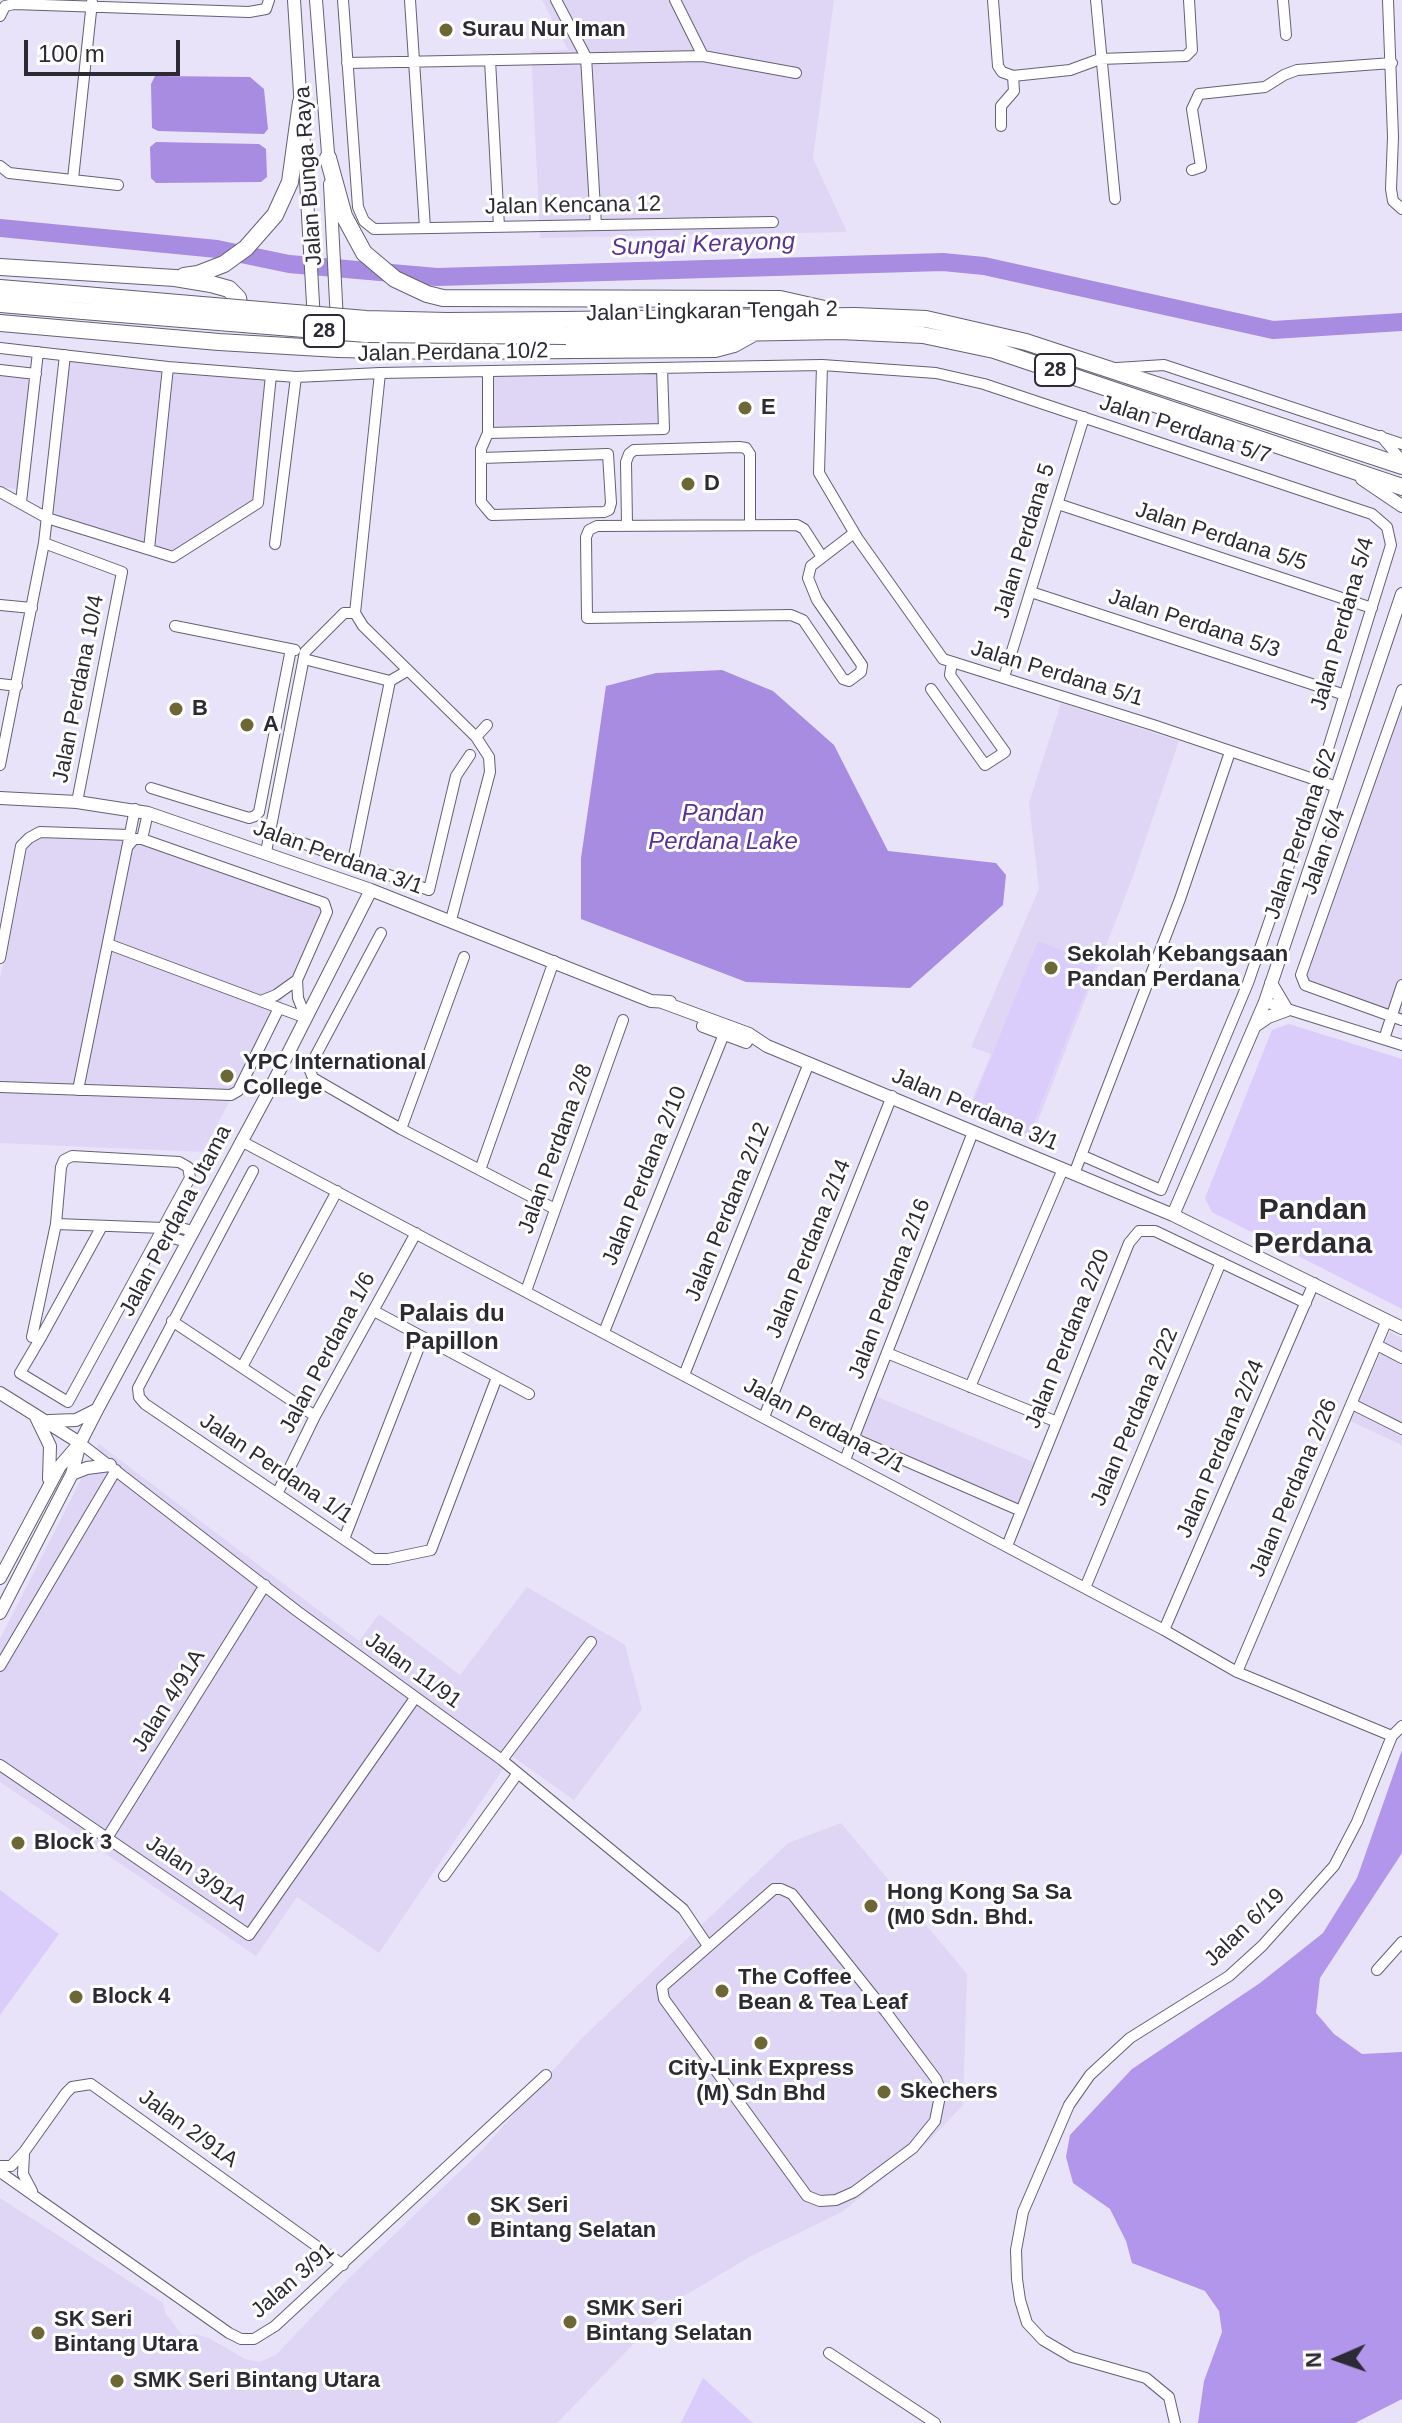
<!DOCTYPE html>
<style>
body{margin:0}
#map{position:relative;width:1402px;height:2423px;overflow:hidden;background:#e9e3fa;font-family:Arial,sans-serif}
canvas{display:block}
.north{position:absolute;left:1298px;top:2319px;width:80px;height:80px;-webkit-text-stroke:6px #fff;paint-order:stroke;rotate:268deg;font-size:22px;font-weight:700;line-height:32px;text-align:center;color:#2c2a33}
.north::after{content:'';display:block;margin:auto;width:28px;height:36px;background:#2c2a33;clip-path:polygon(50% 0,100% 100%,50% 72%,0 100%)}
.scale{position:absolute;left:24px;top:40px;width:156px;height:36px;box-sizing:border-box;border:4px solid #2c2a33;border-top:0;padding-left:10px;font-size:24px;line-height:28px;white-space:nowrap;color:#2c2a33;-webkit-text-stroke:6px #fff;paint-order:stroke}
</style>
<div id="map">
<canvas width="1402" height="2423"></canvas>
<div class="north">N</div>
<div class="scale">100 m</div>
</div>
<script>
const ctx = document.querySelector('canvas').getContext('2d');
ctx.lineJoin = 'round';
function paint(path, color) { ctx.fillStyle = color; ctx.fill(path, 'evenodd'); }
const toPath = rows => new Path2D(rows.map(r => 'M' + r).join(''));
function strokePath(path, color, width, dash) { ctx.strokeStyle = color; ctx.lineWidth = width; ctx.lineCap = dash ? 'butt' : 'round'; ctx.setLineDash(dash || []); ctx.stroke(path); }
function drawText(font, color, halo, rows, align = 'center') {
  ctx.font = font + ' Arial,sans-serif'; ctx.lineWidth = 6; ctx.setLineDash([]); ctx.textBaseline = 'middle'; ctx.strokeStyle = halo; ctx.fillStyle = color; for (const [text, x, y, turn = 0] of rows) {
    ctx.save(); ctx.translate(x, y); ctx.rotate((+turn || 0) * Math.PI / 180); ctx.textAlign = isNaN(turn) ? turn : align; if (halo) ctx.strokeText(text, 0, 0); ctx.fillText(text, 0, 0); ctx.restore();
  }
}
const built = toPath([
 [542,0,834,0,813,158,847,232,540,238,531,51,568,50],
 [69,359,265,379,255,501,172,553,51,515],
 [658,372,660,425,492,430,492,377],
 [0,374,30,377,18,489,0,487],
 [1402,698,1402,1016,1307,982,1306,975],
 [1061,703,1179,741,1132,879,1031,1139,967,1112,991,1054,971,1047,1039,889,1029,803],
 [41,836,125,839,320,905,323,911,294,978,203,1152,0,1143,0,979,25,848],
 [1390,1332,1402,1338,1402,1445,1350,1421],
 [875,1396,1036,1463,1019,1505,860,1436],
 [99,1444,359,1641,379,1614,460,1675,527,1587,625,1645,642,1709,574,1800,512,1756,379,1953,297,1897,256,1956,0,1782,0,1639],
 [841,1823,967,1974,963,2105,927,2143,842,2212,753,2255,674,2302,557,2423,0,2423,0,2198,163,2303,166,2314,183,2336,196,2334,209,2338,245,2359,259,2362,276,2355,345,2282,483,2149,580,2040,788,1843]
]);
const green = toPath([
 [1038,941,1096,964,1029,1134,970,1110],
 [1289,1024,1402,1059,1402,1309,1212,1212,1205,1198,1272,1030],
 [0,1890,59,1934,0,2015],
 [703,2378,753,2423,681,2423]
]);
const forest = toPath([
 [1402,1750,1402,1853,1320,1978,1316,2013,1334,2034,1362,2054,1402,2052,1402,2399,1355,2423,1198,2423,1204,2381,1222,2332,1219,2311,1205,2291,1132,2263,1126,2241,1110,2209,1073,2183,1066,2157,1070,2135,1132,2069,1260,1983,1323,1933,1357,1878]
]);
const water = toPath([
 [155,76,250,77,264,89,268,129,264,134,158,131,152,128,151,84],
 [156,142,259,144,266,149,267,177,261,182,156,183,151,178,150,147],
 [722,670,773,691,834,745,888,851,996,863,1006,875,1003,905,910,988,746,982,581,919,581,858,606,686,656,673]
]);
const river = toPath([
 [0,228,217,249,289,264,437,277,943,262,984,266,1273,330,1402,322]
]);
const minor = toPath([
 [343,0,358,207,364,221,374,229,773,222],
 [410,0,425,228],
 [556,0,586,57,596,225],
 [675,0,703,56],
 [993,0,998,66,1002,72,1013,76,1070,70,1100,59,1186,56,1192,50,1189,0],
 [1096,0,1115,199],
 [1283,0,1286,35],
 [1388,0,1393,137,1391,189,1393,201,1402,209],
 [0,16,5,6,14,4,249,12,266,9,269,0],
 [490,60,499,227],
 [347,63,703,56,796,73],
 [1001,126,1001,106,1014,91,1013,76],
 [0,166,9,173,118,185],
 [1192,170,1201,167,1192,109,1199,94,1265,87,1284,75,1297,70,1392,63],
 [73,179,92,2],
 [0,348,168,367,296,377,380,373,822,365,936,373,984,384,1372,514,1387,527,1391,545,1318,781,1248,983,1161,1190,1081,1155],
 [822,365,819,473,858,539,943,659,1153,725,1337,787],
 [1117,368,1164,365,1402,444],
 [0,370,36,374],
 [488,433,664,429,662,368],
 [1381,436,1402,461],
 [481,458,608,454,611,503,609,510,604,512,492,515,486,508,481,502,481,449,488,433,488,373],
 [0,492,47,518,173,557,258,503,271,375],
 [21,502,38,352],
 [1058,504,1372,608],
 [627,524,626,462,629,454,634,450,739,447,746,448,750,454,750,524],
 [44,543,122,572,77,802],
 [275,544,296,377],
 [149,549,168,367],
 [822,557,804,529,797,525,597,526,589,530,586,537,587,618,791,615,803,620,843,679,849,681,861,672,862,665,817,600,808,578,811,566,854,533],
 [1031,592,1345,695],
 [0,605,32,608],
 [355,613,363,626,476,737,489,757,490,772,451,920],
 [355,613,380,373],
 [175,626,295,650],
 [304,659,390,681],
 [1004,677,1084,417],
 [0,684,17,686],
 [931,689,985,765,1005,752,950,675,952,662],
 [1402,690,1301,975,1305,985,1402,1020],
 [476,737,487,725],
 [0,765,44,543,65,355],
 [151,788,249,818,255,816,259,812,291,649],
 [270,831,429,890,456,776,470,755],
 [142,839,148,813],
 [128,846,134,839,142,839,324,903,327,912,297,980,276,995,261,1001],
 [266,852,305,652,344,613,355,613],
 [353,861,390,681,407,671],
 [381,933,309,1068,313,1078,401,1129,555,1209],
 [108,944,306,1018],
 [0,958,21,846,29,838,40,832,130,835],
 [297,980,298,998,306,1018],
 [1265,1002,1402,1045],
 [1384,1039,1402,985],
 [0,1087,231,1095,238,1091,279,1008],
 [78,1090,135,809],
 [401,1129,464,957],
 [241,1141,1164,1630,1237,1672,1392,1736],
 [480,1170,554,961],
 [253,1171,138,1388,139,1397,145,1404,373,1559,388,1559,431,1550,497,1377],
 [1074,1174,1180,899,1230,752],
 [56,1224,164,1228,173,1226,193,1231],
 [164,1228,169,1237,187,1242],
 [526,1291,623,1020],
 [374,1311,529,1394],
 [172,1321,315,1416],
 [604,1332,724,1034],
 [40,1339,32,1337,56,1224,61,1167,64,1160,72,1156,179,1162,188,1167,190,1178,68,1402,20,1373,40,1339,102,1226],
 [1377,1345,1402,1358],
 [887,1353,1057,1422],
 [242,1367,337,1191],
 [684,1375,809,1063],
 [970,1387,1063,1169],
 [1352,1404,1402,1429],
 [764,1417,892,1096],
 [853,1438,1021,1511],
 [80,1443,297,1611,502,1760,683,1909,708,1946],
 [845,1460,973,1132],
 [277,1494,315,1416,416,1233],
 [344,1539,423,1337],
 [1007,1546,1129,1243,1139,1231,1155,1231,1306,1303],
 [1085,1588,1221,1262],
 [1164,1630,1314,1283],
 [0,1666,116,1470],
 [1237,1672,1387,1320],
 [502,1760,591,1642],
 [0,1765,249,1935,415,1698],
 [107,1838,265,1585],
 [444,1876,518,1773],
 [774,1889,781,1889,792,1894,886,2012,936,2079,941,2091,935,2121,913,2148,854,2192,836,2200,820,2201,807,2196,664,1999,662,1987,774,1889],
 [1377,1970,1402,1942],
 [24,2154,23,2174,32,2191],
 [0,2166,11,2166,24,2152,66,2093,72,2087,91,2084,343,2265],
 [0,2172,229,2333,241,2339,254,2339,275,2326,546,2075],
 [829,2353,935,2423],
 [1175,2423,1169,2397,1146,2378,1072,2357,1043,2340,1027,2323,1020,2300,1017,2279,1016,2250,1023,2212,1069,2105,1090,2075,1130,2038,1229,1976,1262,1946,1334,1866,1357,1822,1392,1736,1402,1726]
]);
const tertiary = toPath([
 [294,0,301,109],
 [316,0,329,166],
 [303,127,314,321],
 [330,184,337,322],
 [1362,479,1402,506],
 [0,798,77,802,148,813,371,890,651,1001,670,1002],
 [662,1002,749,1034,767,1046,1173,1215,1402,1328],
 [703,1026,746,1042],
 [1255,1026,1268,1017,1287,1010,1271,983],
 [1173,1215,1265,1002,1402,594],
 [0,1393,80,1443],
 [36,1417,50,1446,49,1479],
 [49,1421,76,1420,96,1410],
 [72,1474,87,1468,110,1465],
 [0,1578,60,1466,78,1445],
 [0,1613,72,1474,80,1443,98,1408,271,1087,371,890]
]);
const trunk = toPath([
 [328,158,344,216,364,253,395,279,427,294,443,298,780,299,829,310],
 [0,267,175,278,211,284,229,289,238,298,241,314,238,321],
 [184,276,198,274,224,264,246,248,275,215,290,182,301,102],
 [0,288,85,295],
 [0,304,83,311],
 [565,320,855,316,926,319,1026,342,1402,466],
 [0,323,219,342,338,349,438,351,715,349,734,344,752,334],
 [566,336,840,331,923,335,994,350,1402,487]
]);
const trunkBridge = toPath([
 [85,295,366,319,447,321,565,320],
 [83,311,366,334,566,336]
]);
const markers = [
 [446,30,8,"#6c6734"],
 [745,408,8,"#6c6734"],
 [688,484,8,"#6c6734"],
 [176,709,8,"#6c6734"],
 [247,725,8,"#6c6734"],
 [1051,968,8,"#6c6734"],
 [227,1076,8,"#6c6734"],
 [18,1843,8,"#6c6734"],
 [871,1906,8,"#6c6734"],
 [722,1991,8,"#6c6734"],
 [76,1997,8,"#6c6734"],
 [761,2043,8,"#6c6734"],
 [884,2092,8,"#6c6734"],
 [474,2219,8,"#6c6734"],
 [570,2322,8,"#6c6734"],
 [38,2333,8,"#6c6734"],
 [117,2381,8,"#6c6734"]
];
const shields = [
 [324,331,40],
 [1055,370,40]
];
const shieldNames = [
 ["28",324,331],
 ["28",1055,370]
];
const poiNames = [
 ["Surau Nur Iman",462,30],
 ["E",761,408],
 ["D",704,484],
 ["B",192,709],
 ["A",263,725],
 ["Sekolah Kebangsaan",1067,955],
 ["Pandan Perdana",1067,980],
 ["YPC International",243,1063],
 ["College",243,1088],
 ["Block 3",34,1843],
 ["Hong Kong Sa Sa",887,1893],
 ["(M0 Sdn. Bhd.",887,1918],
 ["The Coffee",738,1978],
 ["Bean & Tea Leaf",738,2003],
 ["Block 4",92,1997],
 ["City-Link Express",761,2069,"center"],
 ["(M) Sdn Bhd",761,2094,"center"],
 ["Skechers",900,2092],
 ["SK Seri",490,2206],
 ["Bintang Selatan",490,2231],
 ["SMK Seri",586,2309],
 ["Bintang Selatan",586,2334],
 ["SK Seri",54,2320],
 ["Bintang Utara",54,2345],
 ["SMK Seri Bintang Utara",133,2381]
];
const streetNames = [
 ["Jalan Bunga Raya",309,176,-94],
 ["Jalan Kencana 12",573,206,-1],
 ["Jalan Lingkaran Tengah 2",712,312,-1],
 ["Jalan Perdana 10/2",453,353,-1],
 ["Jalan Perdana 5/7",1185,430,18],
 ["Jalan Perdana 5/5",1221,537,18],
 ["Jalan Perdana 5",1025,541,-73],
 ["Jalan Perdana 5/3",1194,624,18],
 ["Jalan Perdana 5/4",1343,624,-74],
 ["Jalan Perdana 5/1",1057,674,17],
 ["Jalan Perdana 10/4",79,689,-79],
 ["Jalan Perdana 6/2",1301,834,-71],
 ["Jalan 6/4",1324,852,-70],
 ["Jalan Perdana 3/1",338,858,20],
 ["Jalan Perdana 3/1",975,1110,23],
 ["Jalan Perdana 2/8",556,1149,-70],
 ["Jalan Perdana 2/10",645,1176,-68],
 ["Jalan Perdana 2/12",728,1212,-68],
 ["Jalan Perdana Utama",176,1221,-62],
 ["Jalan Perdana 2/14",809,1249,-68],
 ["Jalan Perdana 2/16",890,1289,-69],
 ["Jalan Perdana 2/20",1068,1339,-68],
 ["Jalan Perdana 1/6",328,1353,-62],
 ["Jalan Perdana 2/22",1135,1417,-67],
 ["Jalan Perdana 2/1",824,1426,28],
 ["Jalan Perdana 2/24",1221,1449,-67],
 ["Jalan Perdana 1/1",276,1469,34],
 ["Jalan Perdana 2/26",1294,1488,-67],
 ["Jalan 11/91",413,1671,36],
 ["Jalan 4/91A",169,1701,-58],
 ["Jalan 3/91A",196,1874,34],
 ["Jalan 6/19",1245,1928,-44],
 ["Jalan 2/91A",188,2129,36],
 ["Jalan 3/91",293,2281,-41]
];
const waterNames = [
 ["Sungai Kerayong",703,245,-2],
 ["Pandan",723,814],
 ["Perdana Lake",723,842]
];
const neighbourhoodNames = [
 ["Palais du",452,1314],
 ["Papillon",452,1342]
];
const districtNames = [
 ["Pandan",1313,1211],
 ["Perdana",1313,1245]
];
paint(built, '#ded6f4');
paint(green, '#dacdfc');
paint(forest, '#b196ec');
paint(water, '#a78ce1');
strokePath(river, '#a78ce1', 18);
strokePath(minor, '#656073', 12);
strokePath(tertiary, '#656073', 14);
strokePath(trunk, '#656073', 18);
strokePath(minor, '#fff', 10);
strokePath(tertiary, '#fff', 12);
strokePath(trunk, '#fff', 16);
strokePath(trunkBridge, '#656073', 18, []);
strokePath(trunkBridge, '#fff', 16);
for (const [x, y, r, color] of markers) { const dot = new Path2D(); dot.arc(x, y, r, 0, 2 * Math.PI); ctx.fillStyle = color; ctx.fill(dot); strokePath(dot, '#fff', 3); }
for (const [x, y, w] of shields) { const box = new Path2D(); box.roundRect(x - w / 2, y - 16, w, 32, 6); ctx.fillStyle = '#fff'; ctx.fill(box); strokePath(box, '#2c2a33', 2); }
drawText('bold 20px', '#2c2a33', null, shieldNames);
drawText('bold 22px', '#2c2a33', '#fff', poiNames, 'left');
drawText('22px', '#2c2a33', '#fff', streetNames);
drawText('italic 24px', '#593194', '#fff', waterNames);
drawText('bold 24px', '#2c2a33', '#fff', neighbourhoodNames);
drawText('bold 30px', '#2c2a33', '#fff', districtNames);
</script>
